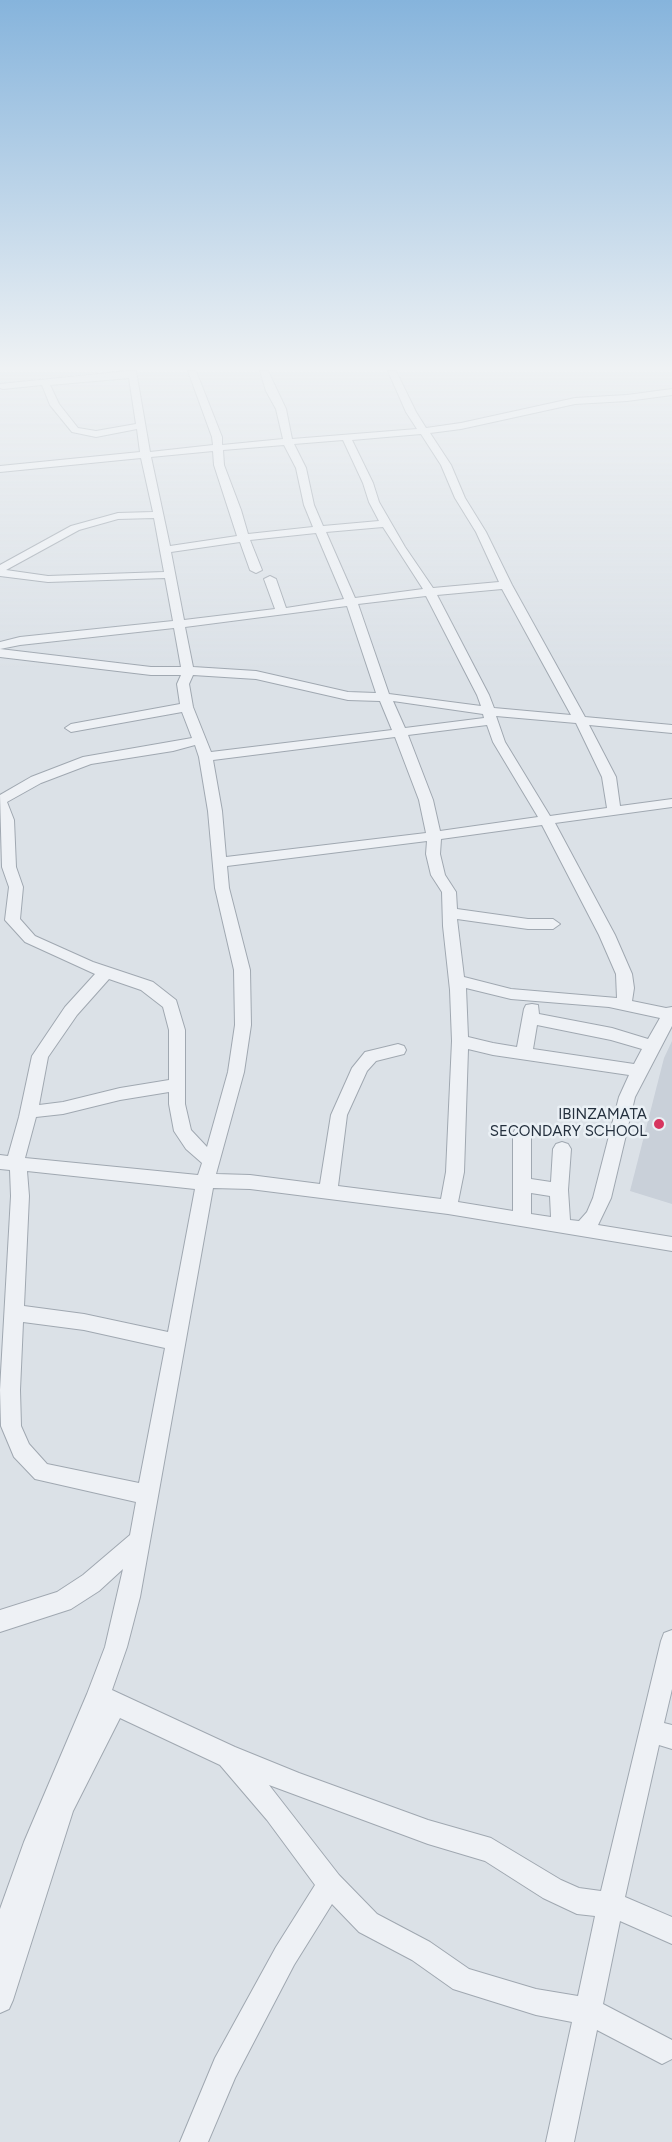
<!DOCTYPE html>
<style>
body{margin:0}
canvas{display:block;background:#dbe1e7}
</style>
<canvas width="672" height="2142"></canvas>
<script>
const ctx = document.querySelector('canvas').getContext('2d');
ctx.lineJoin = 'round';
function paint(path, color) { ctx.fillStyle = color; ctx.fill(path, 'evenodd'); }
const toPath = rows => new Path2D(rows.map(r => 'M' + r).join(''));
function strokePath(path, color, width, dash) { ctx.strokeStyle = color; ctx.lineWidth = width; ctx.lineCap = dash ? 'butt' : 'round'; ctx.setLineDash(dash || []); ctx.stroke(path); }
function drawText(font, color, halo, rows, align = 'center') {
  ctx.font = font + ' Figtree,sans-serif'; ctx.lineWidth = 5; ctx.setLineDash([]); ctx.textBaseline = 'middle'; ctx.strokeStyle = halo; ctx.fillStyle = color; for (const [text, x, y, turn = 0] of rows) {
    ctx.save(); ctx.translate(x, y); ctx.rotate((+turn || 0) * Math.PI / 180); ctx.textAlign = isNaN(turn) ? turn : align; if (halo) ctx.strokeText(text, 0, 0); ctx.fillText(text, 0, 0); ctx.restore();
  }
}
const built = toPath([
 [672,1041,672,1204,630,1191,664,1058]
]);
const minor = toPath([
 [128,371,136,371,150,452,213,445,212,437,188,371,196,371,222,437,222,445,283,439,276,409,266,391,260,371,268,371,286,409,292,439,417,429,406,412,388,371,396,371,416,412,426,428,461,423,575,398,627,395,672,389,672,395,627,401,575,404,461,429,430,433,451,465,465,498,486,532,512,585,585,717,672,725,672,733,589,725,616,777,620,806,672,799,672,807,555,823,615,935,632,974,634,988,632,1001,666,1008,672,1007,672,1026,635,1097,611,1198,598,1225,672,1237,672,1251,448,1214,250,1189,213,1188,140,1597,127,1647,112,1690,235,1747,299,1773,428,1820,491,1838,561,1880,579,1888,601,1891,661,1641,664,1633,672,1630,672,1689,664,1723,672,1725,672,1749,659,1745,625,1897,672,1917,672,1944,620,1921,603,2004,672,2040,672,2059,662,2064,597,2030,574,2142,546,2142,572,2022,536,2015,453,1989,412,1960,359,1932,332,1904,294,1965,235,2078,208,2142,180,2142,215,2058,276,1947,315,1885,267,1820,220,1765,120,1718,73,1811,13,2000,9,2009,0,2013,0,1909,24,1842,87,1694,105,1647,123,1569,99,1591,71,1609,0,1632,0,1610,57,1592,83,1575,130,1535,136,1502,35,1479,14,1457,1,1426,0,1390,11,1196,10,1170,0,1169,0,1155,8,1156,19,1117,32,1056,65,1007,95,974,25,942,5,920,9,887,2,867,0,795,31,777,83,757,192,738,182,712,71,732,65,728,71,724,180,704,177,684,181,675,151,675,0,657,0,642,20,637,173,621,165,578,48,582,0,576,0,565,71,526,118,513,153,512,141,458,0,472,0,466,140,452,137,429,96,437,72,432,50,405,42,385,3,389,0,388,0,384,128,371],
 [129,378,136,424,96,431,78,428,59,404,50,385,129,378],
 [421,434,441,465,455,498,476,532,499,582,433,588,405,547,379,502,373,483,352,440,421,434],
 [343,440,363,483,369,502,379,521,323,526,314,505,306,468,294,444,343,440],
 [284,445,296,468,304,505,313,527,248,534,241,510,224,465,223,450,284,445],
 [213,451,214,465,237,536,170,546,151,457,213,451],
 [154,518,164,572,48,576,6,570,79,530,118,519,154,518],
 [383,527,423,589,355,598,326,532,383,527],
 [316,533,344,599,286,608,276,579,270,576,264,579,275,609,184,620,171,552,240,542,250,570,256,573,262,570,250,540,316,533],
 [502,589,571,715,494,708,489,695,437,595,502,589],
 [426,596,477,695,481,706,389,694,358,604,426,596],
 [347,606,376,693,348,692,256,671,193,667,185,627,347,606],
 [174,628,181,667,151,667,0,649,20,645,174,628],
 [193,675,256,679,348,700,380,701,392,730,211,752,193,707,189,684,193,675],
 [393,701,483,714,484,718,405,728,393,701],
 [496,716,576,723,602,777,607,808,550,816,505,742,496,716],
 [487,725,493,742,538,817,440,831,433,800,408,735,487,725],
 [395,737,419,800,426,833,226,857,222,811,213,760,395,737],
 [195,745,199,757,208,811,215,888,234,970,235,1025,228,1072,207,1147,191,1130,185,1104,185,1030,176,1000,153,982,93,962,35,936,20,919,23,887,16,867,14,820,7,802,41,783,91,764,173,751,195,745],
 [542,825,599,935,616,974,617,998,511,989,464,977,457,919,528,929,553,929,560,924,553,919,528,919,457,909,456,892,445,875,440,854,441,839,542,825],
 [427,841,426,854,431,875,442,892,443,926,450,990,452,1041,446,1172,441,1199,338,1186,347,1115,367,1071,376,1061,404,1054,406,1050,404,1046,398,1044,365,1052,352,1068,331,1115,320,1184,250,1175,216,1174,244,1072,251,1025,250,970,229,888,227,866,427,841],
 [109,979,141,990,163,1007,169,1030,169,1080,120,1088,63,1102,39,1105,48,1057,77,1015,109,979],
 [466,988,511,999,609,1007,660,1018,648,1039,612,1028,539,1014,538,1005,532,1004,526,1005,524,1009,517,1047,493,1043,468,1037,466,988],
 [537,1025,611,1040,642,1049,634,1064,533,1049,537,1025],
 [468,1049,493,1055,629,1075,619,1097,593,1198,587,1212,579,1221,570,1220,568,1190,571,1149,568,1144,562,1142,556,1144,553,1149,551,1182,531,1179,531,1133,528,1128,522,1127,516,1128,513,1133,513,1211,458,1202,464,1172,468,1049],
 [169,1092,169,1104,174,1131,186,1149,202,1163,198,1175,25,1158,36,1117,63,1114,120,1100,169,1092],
 [27,1171,195,1189,168,1332,84,1314,24,1306,29,1196,27,1171],
 [531,1193,550,1196,551,1217,531,1214,531,1193],
 [23,1322,84,1330,165,1348,139,1483,47,1464,29,1444,21,1426,20,1390,23,1322],
 [269,1785,428,1844,485,1861,543,1898,577,1914,595,1916,578,1996,536,1989,469,1969,430,1942,377,1914,339,1875,269,1785]
]);
const markers = [
 [659,1124,6,"#d7355f"]
];
const poiNames = [
 ["IBINZAMATA",647,1115],
 ["SECONDARY SCHOOL",647,1132]
];
paint(built, '#c9d0d9');
strokePath(minor, '#a0a8b1', 2);
paint(minor, '#eef1f5');
const sky = ctx.createLinearGradient(0, 0, 0, 670);
sky.addColorStop(0, '#86b4dc');
sky.addColorStop(0.55, '#eff2f4');
sky.addColorStop(1, '#eff2f400');
ctx.fillStyle = sky;
ctx.fillRect(0, 0, 672, 670);
for (const [x, y, r, color] of markers) { const dot = new Path2D(); dot.arc(x, y, r, 0, 2 * Math.PI); ctx.fillStyle = color; ctx.fill(dot); strokePath(dot, '#eaf0f5', 2); }
drawText('15px', '#24303e', '#eaf0f5', poiNames, 'right');
</script>
